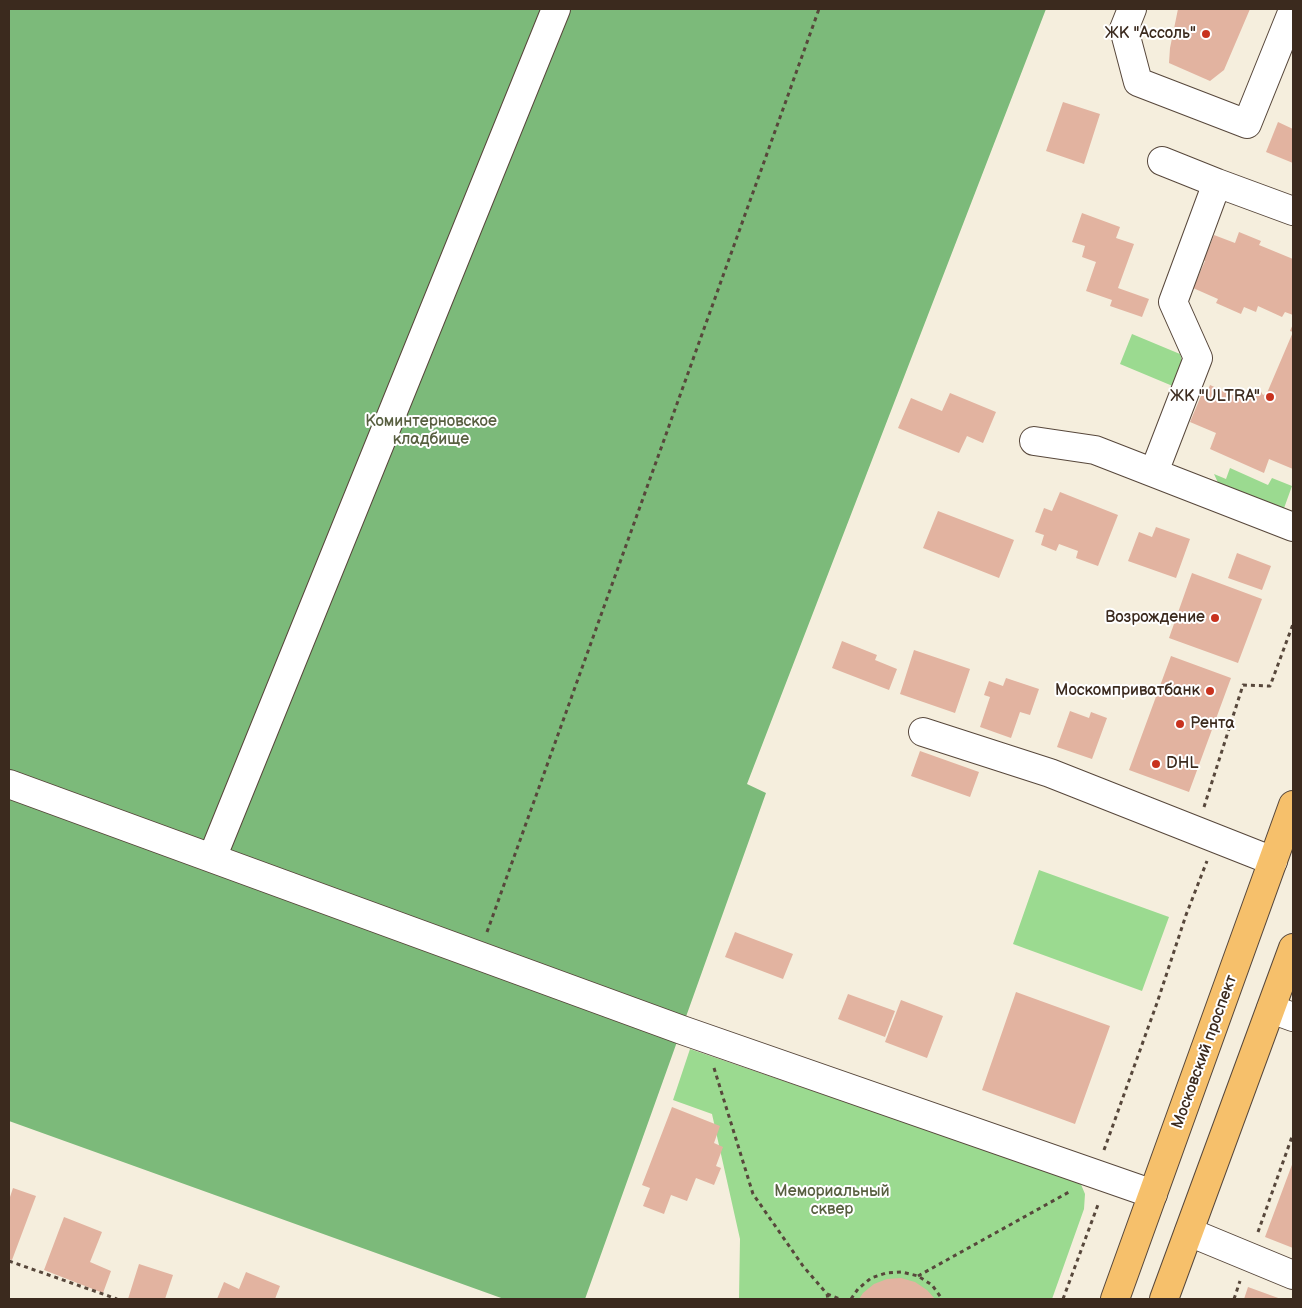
<!DOCTYPE html>
<meta charset="utf-8">
<style>
body{margin:0}
#map{position:relative;width:1302px;height:1308px;overflow:hidden;background:#f5eedd;font-family:"Balsamiq Sans",sans-serif}
canvas{display:block}
.frame{position:absolute;inset:0;border:10px solid #3b2a1e;pointer-events:none}
</style>
<div id="map">
<canvas width="1302" height="1308"></canvas>
<div class="frame"></div>
</div>
<script>
const ctx = document.querySelector('canvas').getContext('2d');
ctx.lineJoin = 'round';
function paint(path, color) { ctx.fillStyle = color; ctx.fill(path, 'evenodd'); }
const toPath = rows => new Path2D(rows.map(r => 'M' + r).join(''));
function strokePath(path, color, width, dash) { ctx.strokeStyle = color; ctx.lineWidth = width; ctx.lineCap = dash ? 'butt' : 'round'; ctx.setLineDash(dash || []); ctx.stroke(path); }
function drawText(font, color, halo, rows, align = 'center') {
  ctx.font = font + ' "Balsamiq Sans",sans-serif'; ctx.lineWidth = 4; ctx.setLineDash([]); ctx.textBaseline = 'middle'; ctx.strokeStyle = halo; ctx.fillStyle = color; for (const [text, x, y, turn = 0] of rows) {
    ctx.save(); ctx.translate(x, y); ctx.rotate((+turn || 0) * Math.PI / 180); ctx.textAlign = isNaN(turn) ? turn : align; if (halo) ctx.strokeText(text, 0, 0); ctx.fillText(text, 0, 0); ctx.restore();
  }
}
const green = toPath([
 [1132,334,1180,354,1184,366,1175,387,1120,364],
 [1230,468,1268,485,1272,478,1292,486,1283,511,1219,485,1214,474,1226,479],
 [1039,870,1169,917,1142,991,1013,944],
 [690,1049,1080,1182,1085,1194,1084,1209,1052,1299,739,1299,740,1239,712,1114,673,1100]
]);
const forest = toPath([
 [9,9,1046,9,747,784,766,793,585,1299,504,1299,9,1121]
]);
const building = toPath([
 [1178,9,1250,9,1224,70,1210,81,1169,63,1170,48],
 [1063,102,1100,114,1084,164,1046,151],
 [1278,122,1293,129,1293,163,1266,152],
 [1082,213,1120,227,1116,238,1134,244,1118,288,1149,299,1142,317,1110,306,1112,300,1086,291,1096,262,1082,257,1085,246,1072,242],
 [1239,232,1261,241,1259,245,1293,259,1293,315,1285,312,1282,317,1258,306,1256,312,1244,307,1241,314,1216,303,1218,299,1193,288,1205,261,1198,257,1204,242,1210,245,1214,235,1235,243],
 [1293,324,1293,469,1269,459,1264,473,1210,449,1216,433,1190,422,1203,391,1207,392,1210,385,1243,400,1260,390,1263,395,1267,393,1293,332,1290,331],
 [950,393,996,412,983,443,967,436,959,453,898,428,911,398,942,411],
 [1060,492,1118,515,1098,566,1076,558,1078,551,1059,544,1056,551,1041,545,1044,535,1035,532,1044,508,1052,511],
 [938,511,1014,540,999,578,923,548],
 [1156,527,1190,539,1176,578,1128,561,1139,532,1152,537],
 [1237,553,1271,566,1262,590,1228,578],
 [1192,573,1262,599,1238,663,1169,638],
 [842,641,877,655,875,660,897,669,889,690,832,668],
 [914,650,970,669,955,713,900,694],
 [1171,656,1231,678,1189,792,1129,770],
 [1006,678,1039,689,1030,715,1020,712,1011,738,980,727,990,697,984,695,989,681,1003,686],
 [1070,711,1089,718,1091,712,1107,718,1092,759,1057,747],
 [920,751,979,772,970,797,911,776],
 [735,932,793,954,783,979,725,957],
 [1016,992,1110,1026,1075,1124,982,1090],
 [848,994,895,1011,885,1037,838,1019],
 [901,1000,943,1016,927,1058,885,1042],
 [672,1107,720,1126,714,1143,723,1147,716,1166,721,1168,714,1185,696,1178,687,1201,671,1195,664,1214,643,1206,650,1188,642,1185],
 [1293,1162,1293,1248,1265,1237],
 [13,1188,36,1196,12,1260,9,1259,9,1200],
 [64,1217,102,1232,90,1262,111,1271,103,1293,44,1270],
 [139,1264,173,1275,165,1299,128,1299],
 [246,1272,280,1286,275,1299,217,1299,224,1282,239,1289],
 [901,1278,915,1282,927,1290,935,1299,859,1299,863,1293,874,1284,887,1279],
 [1248,1287,1281,1299,1244,1299]
]);
const path = toPath([
 [1204,807,1243,685,1270,686,1293,624],
 [487,932,819,9],
 [714,1068,753,1194,803,1266,827,1294,828,1299],
 [1104,1150,1157,1003,1186,915,1207,861],
 [1258,1232,1293,1134],
 [9,1261,117,1299],
 [918,1276,1069,1192],
 [827,1294,840,1299],
 [851,1299,858,1289,871,1278,886,1273,902,1272,918,1276,932,1285,942,1299],
 [1063,1299,1099,1202],
 [1234,1299,1240,1281]
]);
const minor = toPath([
 [1132,9,1124,29,1138,82,1247,124,1293,10],
 [1162,161,1217,183,1293,211],
 [1034,441,1095,450,1293,527],
 [1154,472,1198,358,1173,302,1217,183],
 [923,732,1050,773,1273,861],
 [9,784,682,1030,1153,1194],
 [212,858,556,9],
 [1271,1009,1293,1017],
 [1189,1232,1293,1275]
]);
const major = toPath([
 [1115,1299,1293,805],
 [1164,1299,1293,948]
]);
const markers = [
 [1206,34,5,"#c8321e"],
 [1270,397,5,"#c8321e"],
 [1215,618,5,"#c8321e"],
 [1210,691,5,"#c8321e"],
 [1180,724,5,"#c8321e"],
 [1156,764,5,"#c8321e"]
];
const poiNames = [
 ["ЖК \"Ассоль\"",1196,34],
 ["ЖК \"ULTRA\"",1260,397],
 ["Возрождение",1205,618],
 ["Москомприватбанк",1200,691],
 ["Рента",1190,724,"left"],
 ["DHL",1166,764,"left"]
];
const parkNames = [
 ["Коминтерновское",431,422],
 ["кладбище",431,440],
 ["Мемориальный",832,1192],
 ["сквер",832,1210]
];
const streetNames = [
 ["Московский проспект",1205,1052,-70]
];
paint(green, '#9bda90');
paint(forest, '#7cba7a');
paint(building, '#e2b3a0');
strokePath(minor, '#57473b', 30);
strokePath(major, '#57473b', 30);
strokePath(path, '#57473b', 3, [4, 4]);
strokePath(minor, '#fff', 28);
strokePath(major, '#f6c06b', 28);
for (const [x, y, r, color] of markers) { const dot = new Path2D(); dot.arc(x, y, r, 0, 2 * Math.PI); ctx.fillStyle = color; ctx.fill(dot); strokePath(dot, '#fff', 2); }
drawText('16px', '#3b2a1e', '#fff', poiNames, 'right');
drawText('16px', '#585f40', '#fff', parkNames);
drawText('16px', '#3b2a1e', '#fff', streetNames);
</script>
